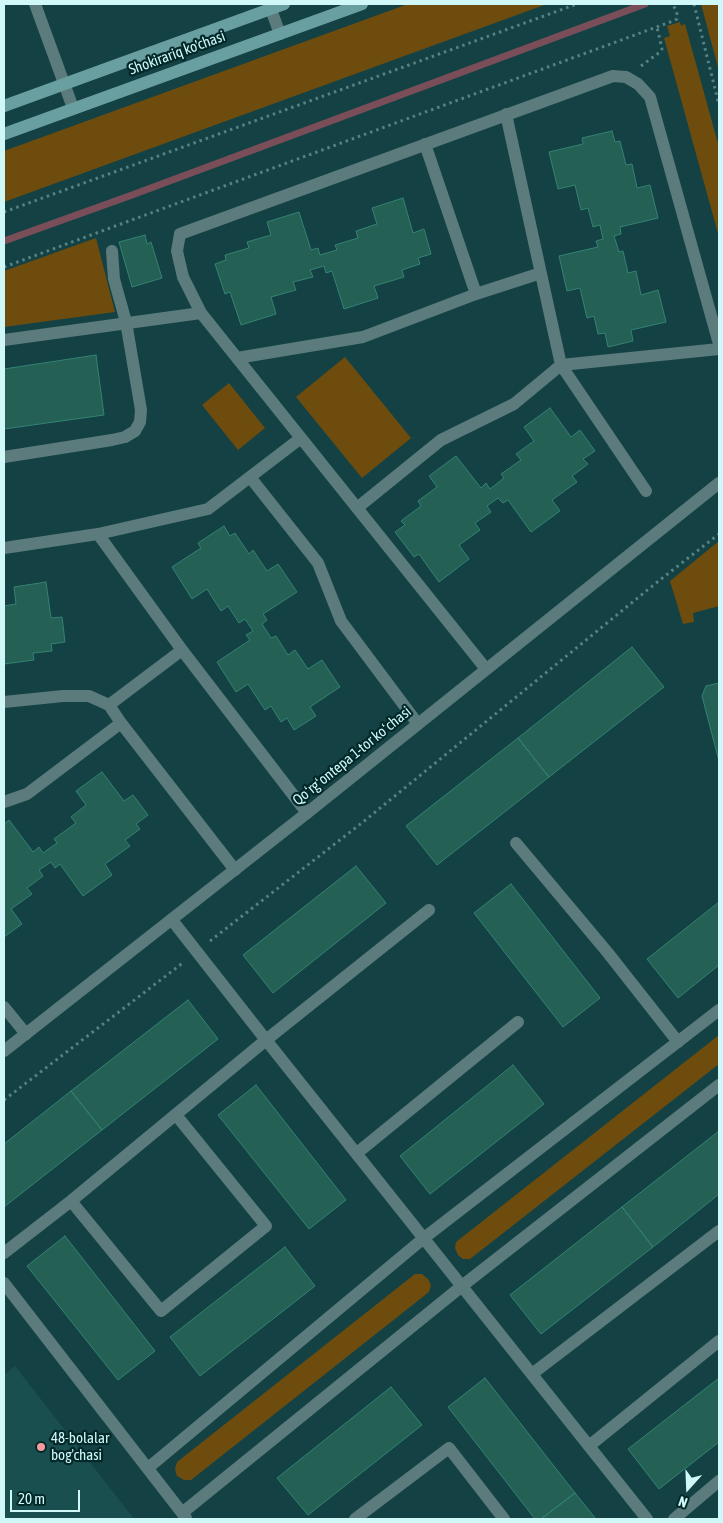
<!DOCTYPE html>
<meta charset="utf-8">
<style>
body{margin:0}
#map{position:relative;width:723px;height:1523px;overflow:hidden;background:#144244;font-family:"Asap Condensed",sans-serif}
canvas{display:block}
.frame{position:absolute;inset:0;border:5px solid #d0f8f8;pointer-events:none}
.north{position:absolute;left:663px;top:1463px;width:50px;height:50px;-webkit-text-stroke:4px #022829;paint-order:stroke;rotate:200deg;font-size:14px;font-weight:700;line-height:20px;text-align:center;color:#d0f8f8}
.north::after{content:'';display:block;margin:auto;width:18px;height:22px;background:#d0f8f8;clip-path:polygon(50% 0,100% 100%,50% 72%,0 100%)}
.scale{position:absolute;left:10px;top:1490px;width:70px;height:22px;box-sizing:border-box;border:2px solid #d0f8f8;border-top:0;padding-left:6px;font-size:15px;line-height:18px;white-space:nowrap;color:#d0f8f8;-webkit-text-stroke:4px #022829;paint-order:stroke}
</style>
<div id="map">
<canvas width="723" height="1523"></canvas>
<div class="frame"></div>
<div class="north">N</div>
<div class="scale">20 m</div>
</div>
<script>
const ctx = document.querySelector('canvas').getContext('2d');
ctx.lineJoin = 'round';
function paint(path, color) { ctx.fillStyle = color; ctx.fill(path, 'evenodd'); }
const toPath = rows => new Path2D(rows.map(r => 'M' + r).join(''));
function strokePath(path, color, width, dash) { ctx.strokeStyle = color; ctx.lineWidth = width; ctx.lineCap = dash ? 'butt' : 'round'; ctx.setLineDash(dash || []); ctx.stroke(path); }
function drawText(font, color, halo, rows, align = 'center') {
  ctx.font = font + ' "Asap Condensed",sans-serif'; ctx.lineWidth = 4.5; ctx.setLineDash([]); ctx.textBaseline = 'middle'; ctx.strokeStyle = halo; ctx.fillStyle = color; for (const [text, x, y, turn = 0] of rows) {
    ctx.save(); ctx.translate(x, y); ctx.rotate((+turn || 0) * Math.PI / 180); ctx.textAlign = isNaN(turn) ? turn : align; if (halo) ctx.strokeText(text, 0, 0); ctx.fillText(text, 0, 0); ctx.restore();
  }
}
const built = toPath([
 [15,1366,134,1519,4,1519,4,1375]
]);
const green = toPath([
 [408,4,547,4,4,202,4,151],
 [701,4,719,4,719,71],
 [680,22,681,26,685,24,719,147,719,237,664,38,670,36,667,26],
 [96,238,115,312,4,327,4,271],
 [345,357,411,438,362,478,296,397],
 [229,383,265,428,238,450,202,405],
 [719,541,719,606,693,613,694,622,683,624,670,581],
 [719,1035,719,1064,470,1259,463,1259,458,1255,455,1248,456,1242],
 [415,1274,422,1274,428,1279,431,1285,429,1292,191,1480,184,1480,177,1476,175,1469,177,1462]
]);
const stream = toPath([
 [4,241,132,195,645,4]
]);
const building = toPath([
 [612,131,615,142,620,141,626,165,632,164,637,188,650,185,658,218,620,227,621,234,614,236,619,252,623,251,628,273,636,271,641,295,658,290,666,322,631,330,633,341,608,347,605,333,598,334,594,316,587,318,580,288,567,291,559,256,598,247,596,241,603,239,600,225,593,227,588,208,581,210,575,185,558,189,549,152,583,144,582,138,612,131],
 [403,198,413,233,424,229,431,254,418,258,420,264,402,270,404,277,374,286,378,298,344,309,332,271,326,273,324,266,310,270,313,277,293,282,296,290,271,297,276,314,241,325,230,292,225,294,215,264,226,260,225,255,249,248,247,242,271,235,267,222,299,212,311,250,318,248,320,255,337,250,335,245,358,238,356,231,377,224,372,208,403,198],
 [145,235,147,244,151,242,162,278,132,287,119,242,145,235],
 [96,355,104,415,4,429,4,369,96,355],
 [550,408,571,437,580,430,595,451,583,459,588,464,572,476,577,482,552,500,560,511,531,532,508,500,503,503,498,498,487,506,491,512,475,523,480,530,459,545,469,559,439,582,419,554,414,557,395,532,405,525,401,521,421,506,418,501,437,487,429,476,456,456,481,488,486,483,490,489,504,478,501,474,521,460,516,454,534,441,524,427,550,408],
 [224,526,230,536,235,533,249,554,253,550,267,571,278,564,297,592,263,614,267,620,262,624,271,638,276,636,288,655,295,650,308,669,322,660,340,687,310,707,316,716,294,730,287,718,281,722,271,706,265,710,248,684,236,692,217,662,250,640,246,635,253,631,245,619,239,623,228,606,221,611,207,589,192,599,172,567,201,548,198,543,224,526],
 [46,582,51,618,62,617,65,642,51,644,52,651,33,653,34,660,4,664,4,606,16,604,14,587,46,582],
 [632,647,664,687,549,777,518,738,632,647],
 [719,683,719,761,702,696,706,686,719,683],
 [518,738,549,777,437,865,406,826,518,738],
 [102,772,124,801,133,795,148,815,136,824,140,829,125,840,130,846,105,864,112,875,83,896,60,864,55,868,51,862,39,870,43,876,27,888,32,894,11,909,22,924,4,937,4,824,9,820,33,852,39,847,43,853,57,843,54,839,76,823,71,817,86,805,76,791,102,772],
 [356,866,386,903,273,993,243,955,356,866],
 [511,884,600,998,563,1027,474,913,511,884],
 [719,902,719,965,678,998,647,959,719,902],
 [188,1000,218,1039,102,1130,71,1091,188,1000],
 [513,1065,544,1104,430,1194,400,1156,513,1065],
 [256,1085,346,1200,309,1229,218,1115,256,1085],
 [71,1091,102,1130,4,1207,4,1144,71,1091],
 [719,1131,719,1194,653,1247,622,1207,719,1131],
 [622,1207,653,1247,541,1334,510,1295,622,1207],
 [65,1236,155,1351,118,1380,27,1266,65,1236],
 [285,1247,315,1286,200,1376,170,1337,285,1247],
 [485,1378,575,1493,541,1519,535,1519,448,1407,485,1378],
 [719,1378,719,1442,659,1489,628,1449,719,1378],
 [391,1387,422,1425,308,1515,277,1478,391,1387],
 [575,1493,596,1519,541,1519,575,1493]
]);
const path = toPath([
 [694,4,719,105],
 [641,66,660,52,662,49,657,27],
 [4,212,577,4],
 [4,267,673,21,677,19,677,14,673,4],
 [210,941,363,822,656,583,719,534],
 [4,1100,184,962]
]);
const service = toPath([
 [506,114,561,365,646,491],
 [425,144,476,294],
 [237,358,363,337,476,294,541,273],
 [301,438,201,313,183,277,177,251,180,234,613,76,626,77,638,84,650,97,719,344],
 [4,457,112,440,125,437,135,431,140,422,141,410,126,322,114,279,112,251],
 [250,477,318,563,341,621,418,724],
 [357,508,441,440,514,404,561,365,719,349],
 [98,534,208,509,301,438,486,669],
 [4,548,98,534,182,650,307,813],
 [4,702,63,696,89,696,109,705,121,723],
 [109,705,182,650],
 [4,802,27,794,121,723,235,870],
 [516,843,608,953,678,1042],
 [4,1007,26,1034],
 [357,1153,518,1022],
 [71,1201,161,1311,266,1226,176,1115],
 [4,1253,71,1201,266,1040,429,910],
 [532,1374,719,1231],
 [589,1446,719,1341],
 [355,1519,449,1448,504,1519],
 [674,1519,719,1481]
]);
const minor = toPath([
 [35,4,73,108],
 [269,4,280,34],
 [4,340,201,313],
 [172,920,266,1040,647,1519],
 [4,1283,186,1518],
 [148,1468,424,1238,719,1010],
 [182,1513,462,1286,719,1085]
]);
const tertiary = toPath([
 [4,1051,307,813,719,483]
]);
const secondary = toPath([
 [4,106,284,4],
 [4,134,362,4]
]);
const markers = [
 [41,1447,5,"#f59b9d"]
];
const streetNames = [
 ["Shokirariq ko'chasi",177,53,-20],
 ["Qoʻrgʻontepa 1-tor koʻchasi",352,756,-39]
];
const poiNames = [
 ["48-bolalar",51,1438],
 ["bog'chasi",51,1455]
];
paint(built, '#1a4f50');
paint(green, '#6d4c0e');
strokePath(stream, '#794e59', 7);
paint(building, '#246054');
strokePath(building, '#338374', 1);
strokePath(path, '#568283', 3, [2.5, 4]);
strokePath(service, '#5b7b7c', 12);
strokePath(minor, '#5b7b7c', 12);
strokePath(tertiary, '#5b7b7c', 12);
strokePath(secondary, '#6a9fa1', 12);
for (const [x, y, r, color] of markers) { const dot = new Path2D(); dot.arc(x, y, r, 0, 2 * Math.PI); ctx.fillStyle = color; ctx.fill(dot); strokePath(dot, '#022829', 2); }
drawText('15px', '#d0f8f8', '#022829', streetNames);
drawText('15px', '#d0f8f8', '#022829', poiNames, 'left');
</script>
